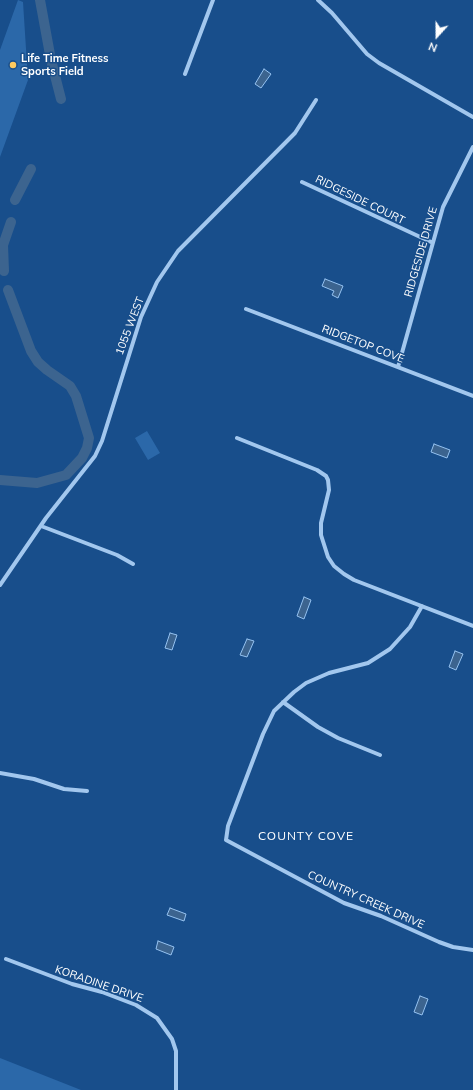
<!DOCTYPE html>
<style>
body{margin:0}
#map{position:relative;width:473px;height:1090px;overflow:hidden;background:#184e8b;font-family:Mulish,sans-serif}
canvas{display:block}
.north{position:absolute;left:417px;top:16px;width:40px;height:40px;-webkit-text-stroke:3px #184e8b;paint-order:stroke;rotate:201deg;font-size:11px;font-weight:700;line-height:16px;text-align:center;color:#fff}
.north::after{content:'';display:block;margin:auto;width:14px;height:18px;background:#fff;clip-path:polygon(50% 0,100% 100%,50% 72%,0 100%)}
</style>
<div id="map">
<canvas width="473" height="1090"></canvas>
<div class="north">N</div>
</div>
<script>
const ctx = document.querySelector('canvas').getContext('2d');
ctx.lineJoin = 'round';
function paint(path, color) { ctx.fillStyle = color; ctx.fill(path, 'evenodd'); }
const toPath = rows => new Path2D(rows.map(r => 'M' + r).join(''));
function strokePath(path, color, width, dash) { ctx.strokeStyle = color; ctx.lineWidth = width; ctx.lineCap = dash ? 'butt' : 'round'; ctx.setLineDash(dash || []); ctx.stroke(path); }
function drawText(font, color, halo, rows, align = 'center') {
  ctx.font = font + ' Mulish,sans-serif'; ctx.lineWidth = 3; ctx.setLineDash([]); ctx.textBaseline = 'middle'; ctx.strokeStyle = halo; ctx.fillStyle = color; for (const [text, x, y, turn = 0] of rows) {
    ctx.save(); ctx.translate(x, y); ctx.rotate((+turn || 0) * Math.PI / 180); ctx.textAlign = isNaN(turn) ? turn : align; if (halo) ctx.strokeText(text, 0, 0); ctx.fillText(text, 0, 0); ctx.restore();
  }
}
const green = toPath([
 [18,0,23,2,28,80,0,157,0,50],
 [147,431,160,453,148,460,135,438],
 [0,1058,81,1090,0,1090]
]);
const water = toPath([
 [264,69,271,74,261,88,255,84,264,69],
 [325,279,343,286,338,298,332,295,334,291,322,286,325,279],
 [434,444,450,450,447,458,431,452,434,444],
 [304,597,311,600,304,619,297,616,304,597],
 [170,633,177,635,172,650,165,648,170,633],
 [247,639,254,641,247,657,240,655,247,639],
 [455,651,463,654,456,670,449,667,455,651],
 [170,908,186,914,184,921,167,915,170,908],
 [158,941,174,947,171,955,156,949,158,941],
 [420,996,428,999,422,1015,414,1012,420,996]
]);
const canal = toPath([
 [40,0,51,60,61,99],
 [15,200,31,169],
 [4,271,3,245,11,222],
 [0,480,37,483,66,475,82,458,87,448,89,438,76,396,70,386,47,370,38,362,31,351,8,290]
]);
const minor = toPath([
 [318,0,332,13,367,54,379,63,473,117],
 [185,74,213,0],
 [302,182,431,242],
 [246,309,473,396],
 [398,367,443,207,473,147],
 [237,438,317,470,326,476,328,480,329,490,321,523,321,535,328,557,334,566,344,574,354,580,473,626],
 [41,526,117,555,133,564],
 [0,585,46,518,95,456,102,441,141,317,157,282,178,251,295,133,316,100],
 [422,606,410,627,390,649,368,663,329,673,306,683,294,692,274,711,263,734,228,826,226,840,344,903,381,916,439,942,453,947,473,950],
 [283,702,318,727,338,738,380,755],
 [0,773,34,779,64,789,87,791],
 [6,959,72,984,102,992,136,1005,157,1018,172,1039,176,1051,176,1090]
]);
const markers = [
 [13,65,4,"#ffcb5f"]
];
const poiNames = [
 ["Life Time Fitness",21,59],
 ["Sports Field",21,72]
];
const streetNames = [
 ["RIDGESIDE COURT",360,200,26],
 ["RIDGESIDE DRIVE",421,252,-74],
 ["1055 WEST",130,326,-69],
 ["RIDGETOP COVE",363,344,21],
 ["COUNTRY CREEK DRIVE",366,900,24],
 ["KORADINE DRIVE",99,984,19]
];
const neighbourhoodNames = [
 ["COUNTY COVE",306,836]
];
paint(green, '#2b68a9');
paint(water, '#3c648f');
strokePath(water, '#95c2f0', 1);
strokePath(canal, '#3c648f', 10);
strokePath(minor, '#a2c7ee', 4);
for (const [x, y, r, color] of markers) { const dot = new Path2D(); dot.arc(x, y, r, 0, 2 * Math.PI); ctx.fillStyle = color; ctx.fill(dot); strokePath(dot, '#184e8b', 1.5); }
drawText('bold 11px', '#fff', '#184e8b', poiNames, 'left');
drawText('11px', '#fff', '#184e8b', streetNames);
ctx.letterSpacing = '1px';
drawText('12px', '#fff', '#184e8b', neighbourhoodNames);
ctx.letterSpacing = '0px';
</script>
